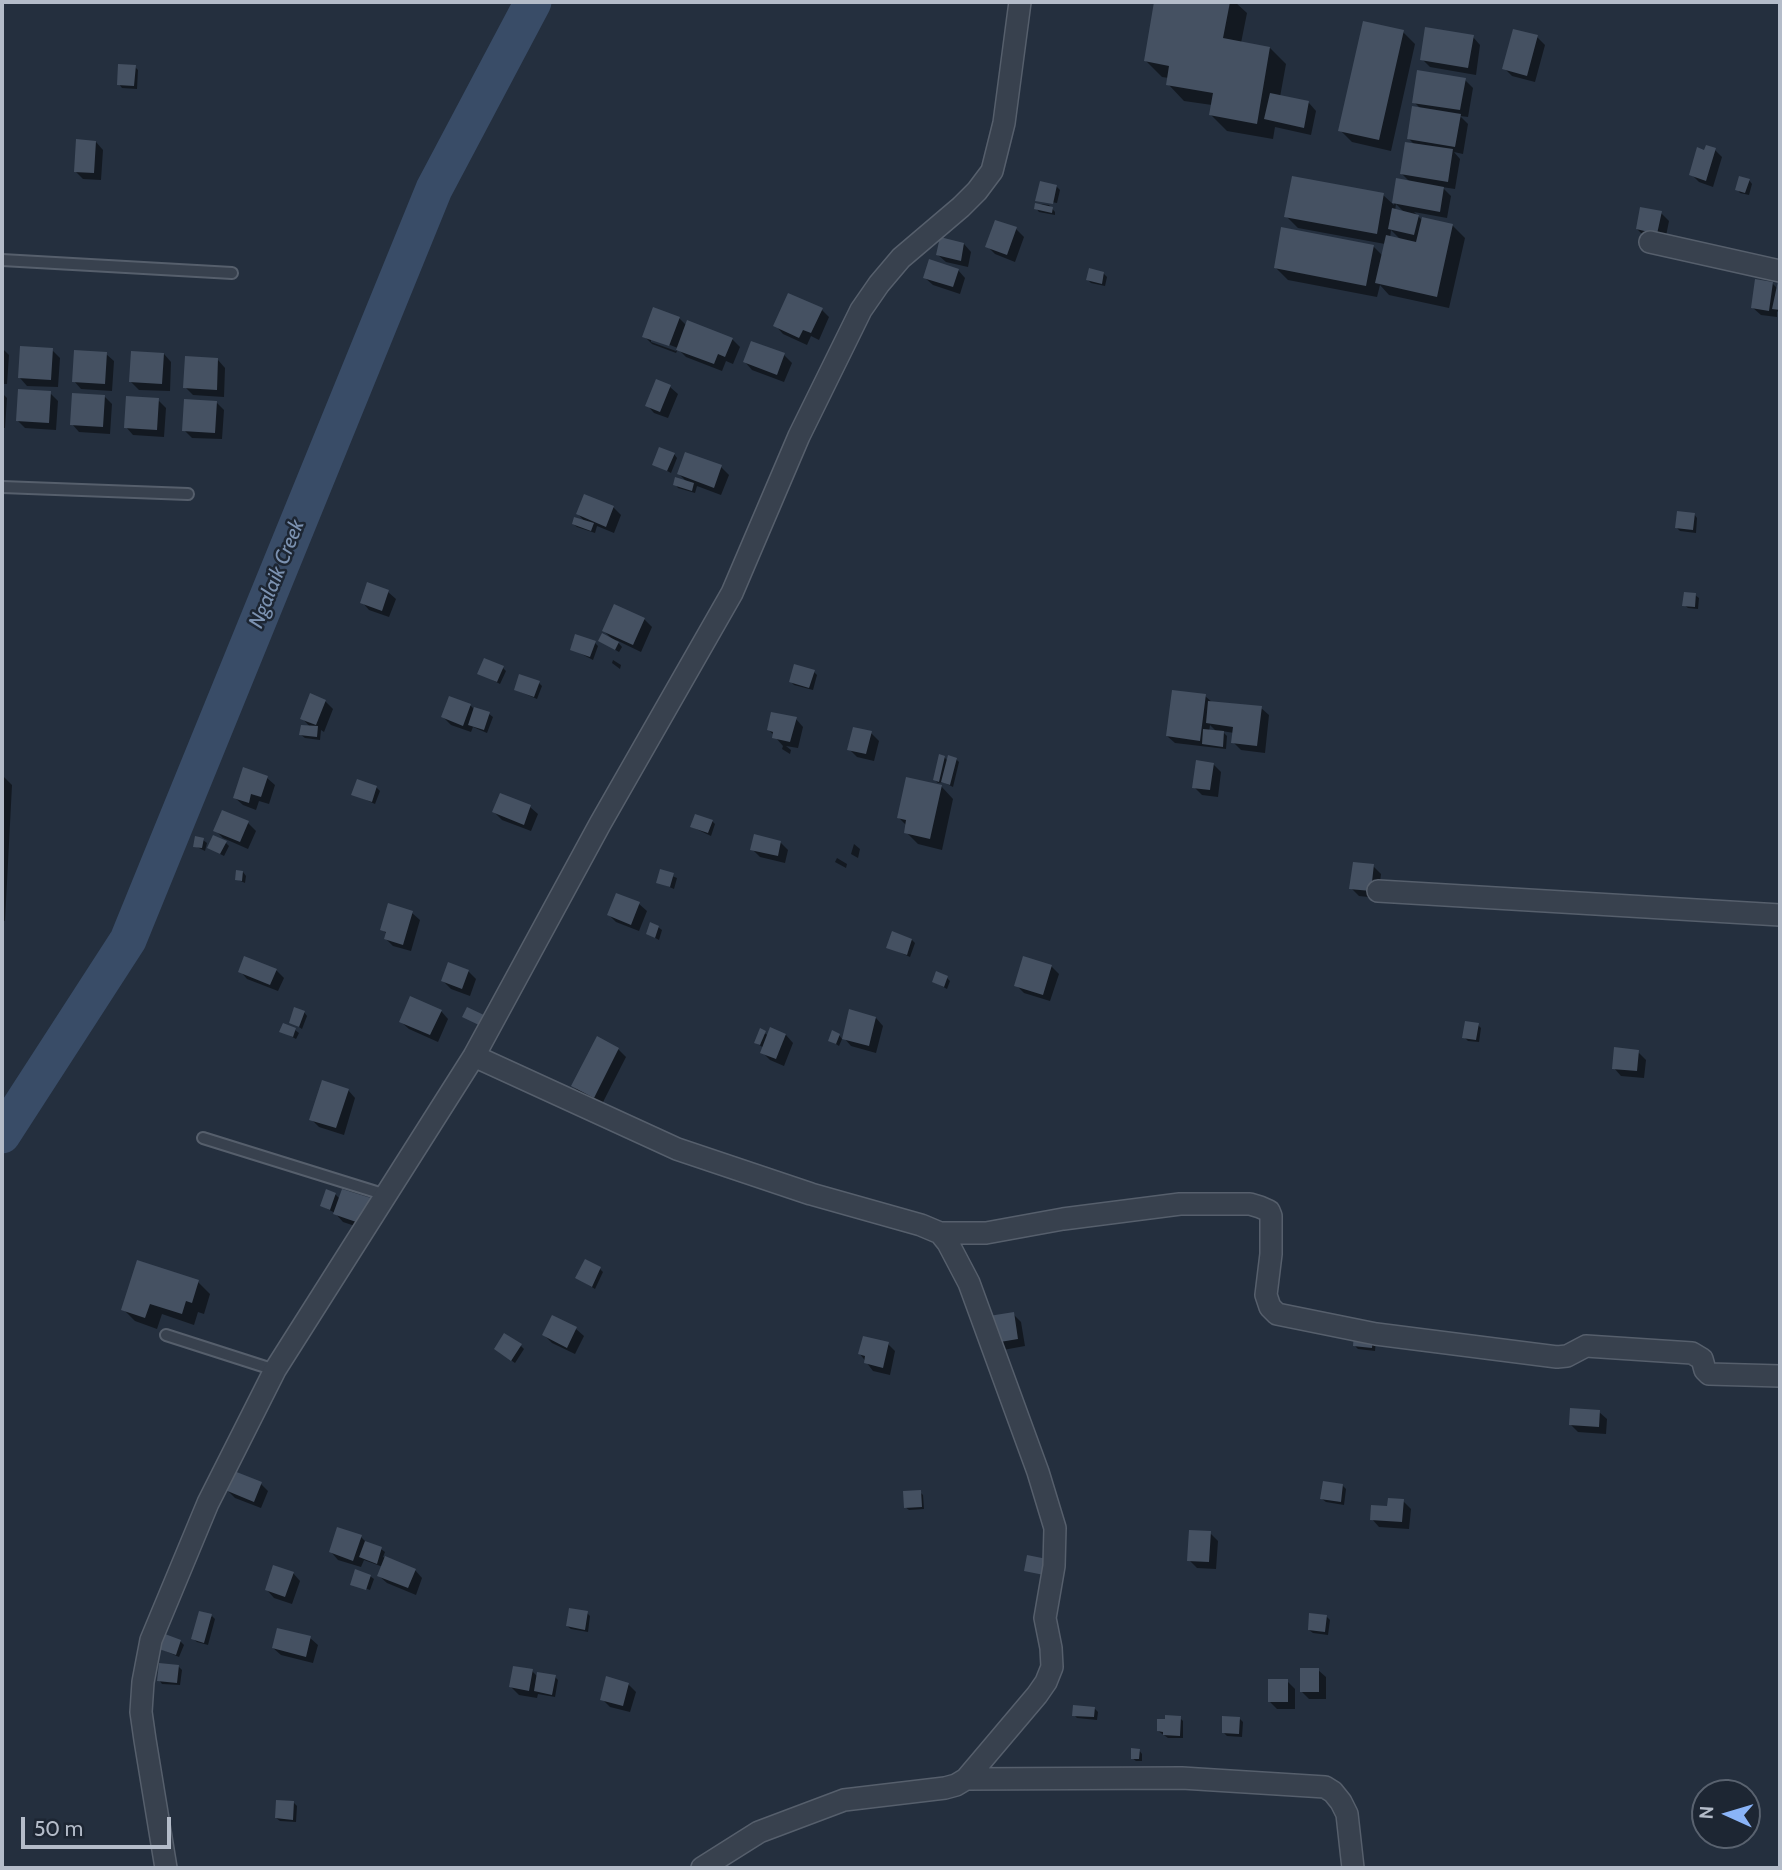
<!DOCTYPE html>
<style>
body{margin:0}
#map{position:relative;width:1782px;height:1870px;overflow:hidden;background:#242f3e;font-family:Cabin,sans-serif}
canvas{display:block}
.frame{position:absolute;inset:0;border:4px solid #b4bcc9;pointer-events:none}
.north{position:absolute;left:1691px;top:1779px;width:70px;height:70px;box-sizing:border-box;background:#1d2633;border:2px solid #59626f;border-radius:50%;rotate:274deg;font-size:19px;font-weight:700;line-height:28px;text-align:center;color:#b4bcc9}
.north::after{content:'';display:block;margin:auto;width:24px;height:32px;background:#8ab4f8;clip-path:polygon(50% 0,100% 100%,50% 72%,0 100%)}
.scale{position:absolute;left:21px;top:1817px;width:150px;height:32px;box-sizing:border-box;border:4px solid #b4bcc9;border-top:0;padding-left:9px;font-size:21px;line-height:24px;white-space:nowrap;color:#b4bcc9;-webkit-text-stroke:5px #1d2633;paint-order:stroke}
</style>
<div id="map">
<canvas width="1782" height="1870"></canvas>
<div class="frame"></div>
<div class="north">N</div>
<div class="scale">50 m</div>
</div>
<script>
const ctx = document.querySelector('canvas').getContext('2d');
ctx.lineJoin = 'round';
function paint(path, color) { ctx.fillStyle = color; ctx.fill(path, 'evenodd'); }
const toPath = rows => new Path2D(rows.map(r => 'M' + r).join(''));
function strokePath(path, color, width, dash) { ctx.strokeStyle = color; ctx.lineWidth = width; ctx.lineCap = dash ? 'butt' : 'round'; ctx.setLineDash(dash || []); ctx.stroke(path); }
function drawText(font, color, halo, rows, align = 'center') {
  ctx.font = font + ' Cabin,sans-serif'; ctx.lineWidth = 5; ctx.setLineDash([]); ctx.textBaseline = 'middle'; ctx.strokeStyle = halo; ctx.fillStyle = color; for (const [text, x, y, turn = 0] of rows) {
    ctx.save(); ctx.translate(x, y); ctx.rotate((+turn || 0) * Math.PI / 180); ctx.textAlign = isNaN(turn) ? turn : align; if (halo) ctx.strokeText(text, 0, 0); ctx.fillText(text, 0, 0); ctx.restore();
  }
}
const shadow = toPath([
 [1156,2,1235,2,1247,13,1241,43,1270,48,1286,64,1280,97,1309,103,1316,111,1311,135,1275,127,1273,139,1227,131,1211,115,1212,105,1184,101,1168,84,1169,78,1162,77,1146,61],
 [1403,32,1415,44,1391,151,1352,142,1340,130],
 [1473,37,1480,45,1476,75,1430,67,1422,59],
 [1537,37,1545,45,1535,82,1512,76,1504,68],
 [135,67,138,70,137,89,122,88,119,84],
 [1465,80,1473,88,1468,117,1460,116,1468,124,1463,154,1454,152,1460,159,1455,189,1442,187,1451,196,1447,218,1414,212,1423,221,1453,226,1465,238,1449,308,1389,295,1380,285,1377,297,1288,280,1276,268,1373,246,1383,256,1385,244,1298,228,1286,216,1383,195,1394,205,1398,180,1410,182,1402,174,1415,145,1409,139,1422,110,1414,102],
 [1396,204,1405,213,1395,211],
 [1391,230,1401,240,1390,238],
 [96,142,103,150,101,180,83,179,75,171],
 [1715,150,1722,157,1713,187,1699,182,1691,174,1705,152],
 [1749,180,1752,184,1749,195,1740,193,1737,189],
 [1056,186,1060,190,1057,203,1039,200],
 [1041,204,1049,205,1055,212,1055,215,1039,212,1036,208,1044,207],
 [1661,213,1669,221,1665,241,1645,237,1637,229],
 [1016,229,1024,237,1015,262,995,254,987,246],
 [964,244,971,252,968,267,946,262,938,255],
 [958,270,965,278,960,294,933,285,925,278],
 [1103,273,1107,277,1105,286,1091,283,1088,280],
 [1772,283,1778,289,1780,284,1780,314,1777,311,1777,317,1761,315,1753,308],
 [822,310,829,317,819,340,811,336,807,345,783,334,776,326],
 [679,318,687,326,732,339,740,347,733,364,726,361,722,371,686,357,678,349,676,353,652,344,644,336],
 [651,338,678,348,676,351,651,342],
 [2,348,9,355,7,384,2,384],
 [52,350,60,358,58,387,27,386,20,378],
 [106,354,114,361,112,391,81,389,74,381],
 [164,354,171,362,170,391,139,390,131,382],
 [784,355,792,363,784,382,752,370,745,362],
 [218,360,225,368,224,397,193,395,185,387],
 [670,387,678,394,668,418,654,413,647,405],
 [2,393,7,398,5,428,2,428],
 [50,393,58,401,56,430,25,428,17,420],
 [104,396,112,404,110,434,79,432,72,424],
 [158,400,166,408,164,437,133,435,126,427],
 [216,402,224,410,222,439,192,438,184,430],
 [674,454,677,458,671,473,654,464],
 [721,467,729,475,721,495,697,486,695,493,678,488,675,484,688,483,679,474],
 [613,507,621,515,614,533,597,526,595,533,577,527,573,524,586,523,578,514],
 [1694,514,1697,518,1696,533,1680,531,1677,528],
 [388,592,396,599,389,617,369,610,362,602],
 [1695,595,1699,598,1698,609,1688,608,1684,605],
 [644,619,652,627,641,652,616,640,622,647,619,652,600,641,612,639,604,631],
 [595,643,598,646,593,660,572,649],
 [613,660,621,665,620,669,612,663],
 [503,668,506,671,500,684,479,673],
 [814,672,817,675,813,690,794,685,790,681],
 [539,683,542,686,537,699,516,690],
 [1205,696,1213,703,1261,708,1269,715,1265,753,1241,750,1233,742,1234,733,1222,731,1227,736,1226,749,1175,743,1167,736],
 [1210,725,1217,732,1209,732],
 [450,698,471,706,475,710,489,714,493,717,487,733,473,727,471,732,451,725,443,717],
 [325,701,333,709,324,732,321,730,320,740,305,738,301,735,311,728,302,718],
 [796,719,803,727,798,748,786,746,791,750,790,754,782,749,783,746,769,730],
 [871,733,879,741,874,761,857,757,849,749],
 [944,757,948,761,956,759,959,762,953,787,943,782,938,783,934,779],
 [1213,764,1221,772,1218,797,1202,795,1194,787],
 [2,775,12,785,5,921,2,920],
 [267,778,275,785,269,804,259,801,256,810,243,805,235,798],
 [941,786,953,799,942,850,918,844,906,832,907,826,899,818],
 [376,787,380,791,375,804,353,794],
 [530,807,538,814,531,831,502,820,494,812],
 [712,821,715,824,711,836,692,827],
 [248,823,256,831,248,849,223,838,215,830],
 [203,840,207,843,205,851,195,846],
 [780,842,788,850,785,863,760,857,752,849],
 [226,843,229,846,224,856,209,848],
 [854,844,860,849,858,858,851,854],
 [837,858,847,864,846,868,835,862],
 [1373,866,1381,874,1378,898,1359,896,1351,888],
 [243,872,246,876,245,883,236,879],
 [662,872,677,878,674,889,658,882],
 [639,904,647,911,639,931,616,922,609,915],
 [412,913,420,920,411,951,393,946,386,939,387,934,382,929],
 [658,927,662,930,659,940,648,934],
 [912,940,915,943,910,957,888,947],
 [1051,966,1059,974,1050,1001,1024,993,1016,985],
 [276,970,284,978,278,991,247,979,240,971],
 [468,971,476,979,470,996,451,989,443,981],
 [947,978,950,981,947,989,934,982],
 [441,1011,448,1019,438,1042,409,1029,401,1022],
 [304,1012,307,1016,302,1029,291,1022],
 [876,1018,883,1026,876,1053,851,1046,844,1038],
 [1478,1025,1481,1028,1479,1042,1468,1041,1464,1037],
 [295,1030,299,1033,296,1039,281,1031],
 [771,1030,786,1035,793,1043,784,1066,770,1060,762,1052,764,1048,756,1043,761,1031,769,1036],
 [839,1035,842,1039,839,1046,830,1040],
 [598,1039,618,1049,626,1057,602,1104,581,1094,573,1086],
 [1638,1052,1646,1060,1644,1078,1621,1076,1614,1068],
 [348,1090,355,1098,344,1135,319,1127,311,1119],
 [335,1194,340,1199,370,1231,343,1222,335,1213,322,1206],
 [600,1269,603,1272,595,1289,577,1278],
 [198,1282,210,1294,204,1314,198,1312,194,1325,162,1314,157,1329,135,1321,123,1309],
 [1013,1314,1021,1322,1025,1346,1003,1350,991,1318],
 [576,1329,584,1336,575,1354,552,1343,544,1335],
 [1376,1340,1375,1351,1358,1349,1355,1346],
 [888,1344,895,1351,890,1375,873,1371,860,1354],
 [521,1346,524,1349,515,1363,499,1352],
 [1599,1412,1607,1419,1606,1434,1578,1432,1570,1424],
 [261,1484,268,1491,261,1508,235,1498,227,1490],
 [1342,1485,1346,1489,1344,1505,1326,1502,1322,1499],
 [920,1492,923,1495,924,1509,909,1510,905,1507],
 [1403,1501,1411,1509,1409,1529,1379,1527,1372,1519],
 [1210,1533,1218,1541,1216,1569,1197,1568,1189,1560],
 [361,1537,368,1544,381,1549,385,1552,383,1557,415,1570,422,1578,416,1595,387,1583,379,1576,383,1567,364,1560,361,1567,338,1560,331,1552],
 [293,1573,300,1581,292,1604,274,1598,267,1590],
 [370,1576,374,1579,370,1590,354,1584],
 [587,1613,590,1616,588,1632,571,1629,567,1626],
 [212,1616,215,1619,208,1645,197,1642,193,1639],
 [1326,1616,1330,1620,1328,1635,1313,1633,1309,1630],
 [310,1638,318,1645,313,1663,281,1655,273,1648],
 [180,1641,184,1645,179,1657,161,1649],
 [178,1666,182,1670,180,1685,162,1684,159,1680],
 [1318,1670,1326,1677,1326,1699,1309,1699,1301,1691],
 [532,1671,538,1677,555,1677,558,1680,555,1697,538,1694,537,1698,519,1695,511,1687],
 [1287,1681,1295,1689,1295,1709,1277,1709,1269,1701],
 [628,1684,636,1692,630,1712,610,1707,602,1699],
 [1094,1708,1098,1712,1097,1720,1077,1718,1074,1715],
 [1180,1718,1183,1721,1183,1738,1168,1738,1158,1731],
 [1240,1719,1243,1722,1242,1737,1227,1736,1224,1733],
 [1139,1750,1142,1754,1142,1761,1136,1761,1132,1758],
 [293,1802,297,1806,296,1822,280,1821,276,1818]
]);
const river = toPath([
 [2,1135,128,940,434,189,533,2]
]);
const building = toPath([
 [1154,2,1230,2,1223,38,1270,47,1257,124,1209,115,1213,93,1166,85,1169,66,1144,61],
 [1363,21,1404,30,1379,140,1338,131],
 [1425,27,1474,35,1468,68,1420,60],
 [1513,29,1538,35,1527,76,1502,69],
 [118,64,136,65,134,86,117,85],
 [1417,70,1466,78,1460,110,1412,103],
 [1270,93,1309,101,1304,128,1264,119],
 [1412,106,1461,114,1455,147,1407,139],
 [76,139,96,141,94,173,74,172],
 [1405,142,1453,149,1448,182,1400,174],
 [1706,145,1716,148,1706,181,1689,175,1697,147,1704,150],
 [1292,176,1384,193,1377,234,1284,217],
 [1739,176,1750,179,1745,193,1735,190],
 [1396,178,1444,187,1440,212,1392,203],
 [1040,181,1057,185,1053,204,1035,201],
 [1035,203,1053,207,1052,213,1034,209],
 [1640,207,1662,211,1657,234,1636,229],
 [1392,208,1419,215,1414,235,1388,229],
 [1422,217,1453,224,1437,297,1375,283,1386,235,1416,242],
 [995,220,1017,227,1007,255,985,247],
 [1281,227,1374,245,1366,286,1274,268],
 [940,237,964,243,961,261,936,255],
 [929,259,959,269,953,287,923,278],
 [1089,268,1104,272,1102,284,1086,280],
 [1755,279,1773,282,1769,311,1751,308],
 [1778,281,1780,282,1780,310,1772,309],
 [788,293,823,308,811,333,803,330,799,338,773,326],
 [653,307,680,317,669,346,642,337],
 [687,320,733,338,725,357,718,354,714,364,676,350],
 [751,341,785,353,777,375,743,362],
 [20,346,53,348,51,380,18,378],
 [74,350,107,352,105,384,72,382],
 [131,351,164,353,162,384,129,382],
 [185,356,218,358,217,390,183,388],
 [656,379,671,385,660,412,645,406],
 [18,389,51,391,49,423,16,421],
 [72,393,105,395,103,427,70,425],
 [126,396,159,398,157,430,124,428],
 [184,399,217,401,215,433,182,431],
 [659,447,675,453,667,471,652,465],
 [685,452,722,465,714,488,677,474],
 [675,477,694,483,692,491,673,485],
 [584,494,614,506,606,527,576,514],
 [1677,511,1695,513,1693,530,1675,528],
 [574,517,594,523,591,531,572,524],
 [367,582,389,590,382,611,360,603],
 [1684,592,1696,593,1695,607,1682,606],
 [614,604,645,618,633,645,602,631],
 [602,633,619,642,615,650,598,641],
 [575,634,596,641,590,657,570,650],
 [484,658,504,666,497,682,477,674],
 [794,664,815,670,809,688,789,682],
 [519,674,540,681,534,697,514,690],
 [1172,690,1206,694,1200,741,1166,736],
 [310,693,326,700,316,725,300,719],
 [449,696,471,704,463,726,441,717],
 [1208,701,1262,706,1257,746,1231,743,1233,727,1206,723],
 [474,707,490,712,484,730,468,725],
 [771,712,797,717,790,742,772,738,773,732,767,730],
 [301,725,318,726,317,737,299,735],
 [853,727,872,731,866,754,847,750],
 [1203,729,1224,731,1223,747,1202,744],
 [939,754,945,756,939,782,933,780],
 [948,755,957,758,950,785,941,782],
 [1196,760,1214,763,1210,790,1192,788],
 [243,767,268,776,261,797,251,794,249,803,233,798],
 [906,777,942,785,930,839,904,833,906,820,897,818],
 [357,779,377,786,372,802,351,795],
 [500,793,531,805,524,825,492,812],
 [222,810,249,821,240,842,213,831],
 [695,814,713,820,708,833,690,827],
 [754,834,781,841,778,856,750,850],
 [213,835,227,841,220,854,207,848],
 [195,836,204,838,202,848,193,847],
 [1353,862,1374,864,1371,891,1349,889],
 [660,869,674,873,670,887,656,883],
 [236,870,243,871,242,881,235,880],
 [616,893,640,902,631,925,607,915],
 [388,903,413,911,403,945,384,939,386,932,380,930],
 [650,922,659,926,655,938,646,934],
 [892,931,912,939,907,955,886,948],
 [244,956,277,969,270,985,238,972],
 [1023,956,1052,965,1043,995,1014,986],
 [448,962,469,970,462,989,441,981],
 [936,971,948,976,944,987,932,982],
 [410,996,442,1010,430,1035,399,1022],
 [294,1007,305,1011,299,1027,289,1023],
 [467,1007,486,1016,481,1026,462,1017],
 [849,1009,876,1017,869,1046,842,1039],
 [1465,1021,1479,1023,1476,1040,1462,1038],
 [283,1023,296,1028,293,1037,279,1032],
 [770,1027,786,1034,776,1059,760,1053],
 [760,1028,766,1031,760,1045,754,1043],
 [832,1030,840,1034,836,1044,828,1041],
 [597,1036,619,1048,594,1098,571,1086],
 [1614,1047,1639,1050,1637,1071,1612,1069],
 [322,1080,349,1089,336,1128,309,1120],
 [326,1189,336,1193,330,1210,320,1206],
 [342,1189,371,1198,362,1224,333,1214],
 [585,1259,601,1267,592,1287,575,1278],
 [137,1260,199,1280,192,1303,186,1301,182,1314,150,1304,145,1318,121,1310],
 [1014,1312,1018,1339,994,1343,989,1316],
 [552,1315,577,1327,567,1348,542,1335],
 [504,1333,522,1344,511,1361,494,1349],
 [1354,1333,1373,1335,1372,1348,1353,1346],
 [863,1336,889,1342,883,1368,864,1363,865,1356,858,1354],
 [1570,1408,1600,1410,1599,1427,1569,1425],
 [234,1471,262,1482,254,1502,225,1490],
 [1323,1481,1343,1484,1341,1502,1320,1499],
 [921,1490,922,1507,904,1508,903,1491],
 [1388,1498,1404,1499,1402,1522,1370,1520,1371,1505,1387,1506],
 [337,1527,362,1535,353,1561,329,1552],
 [1189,1530,1211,1531,1209,1562,1187,1561],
 [365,1541,382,1547,377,1564,359,1557],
 [1027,1555,1047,1559,1044,1575,1024,1571],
 [385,1556,416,1569,408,1588,377,1576],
 [273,1565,294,1572,285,1597,265,1590],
 [355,1569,371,1575,366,1590,350,1585],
 [569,1608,588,1611,585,1630,566,1626],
 [199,1611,212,1614,204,1643,191,1639],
 [1309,1613,1327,1615,1325,1632,1308,1630],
 [277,1628,311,1636,306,1657,272,1648],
 [165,1634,181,1640,176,1655,159,1649],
 [159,1663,179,1665,177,1683,157,1681],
 [513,1666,533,1669,529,1691,509,1687],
 [1300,1668,1319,1668,1319,1692,1300,1692],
 [537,1672,556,1675,552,1695,534,1691],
 [606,1676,629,1683,623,1706,600,1700],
 [1268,1679,1288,1679,1288,1702,1268,1702],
 [1073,1705,1095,1707,1094,1717,1072,1716],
 [1165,1715,1181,1716,1180,1736,1163,1735,1163,1732,1157,1731,1157,1719,1165,1719],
 [1222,1716,1240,1717,1239,1734,1222,1733],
 [1131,1748,1140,1749,1139,1759,1131,1759],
 [276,1800,294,1801,293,1820,275,1818]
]);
const service = toPath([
 [2,260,232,273],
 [2,487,188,494],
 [203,1138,386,1195],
 [166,1335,275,1370]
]);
const minor = toPath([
 [1650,242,1780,271],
 [1378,891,1780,915],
 [474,1056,677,1149,811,1194,921,1225,940,1233,948,1243,969,1283,1038,1472,1055,1528,1054,1566,1045,1618,1051,1648,1052,1667,1046,1682,1037,1695,966,1779,956,1785,945,1788,844,1800,759,1832,702,1868],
 [940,1233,986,1233,1063,1219,1180,1204,1250,1204,1260,1207,1269,1211,1271,1216,1271,1254,1266,1295,1270,1307,1277,1314,1376,1334,1557,1357,1567,1356,1586,1346,1692,1353,1702,1359,1705,1370,1709,1374,1780,1376],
 [966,1779,1182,1778,1325,1787,1333,1792,1341,1802,1347,1814,1353,1868],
 [166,1868,145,1740,141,1712,143,1682,151,1640,208,1503,275,1370,474,1056,600,824,732,593,799,436,861,310,879,284,901,258,961,207,977,191,992,171,1004,123,1020,2]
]);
const waterNames = [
 ["Ngalaik Creek",277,574,-68]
];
paint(shadow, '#0007');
strokePath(river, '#394c67', 37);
paint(building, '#455162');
strokePath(service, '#565f6c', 14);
strokePath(minor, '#565f6c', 24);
strokePath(service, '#38414e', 10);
strokePath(minor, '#38414e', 21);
drawText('italic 21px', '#7c92b1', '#1d2633', waterNames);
</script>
